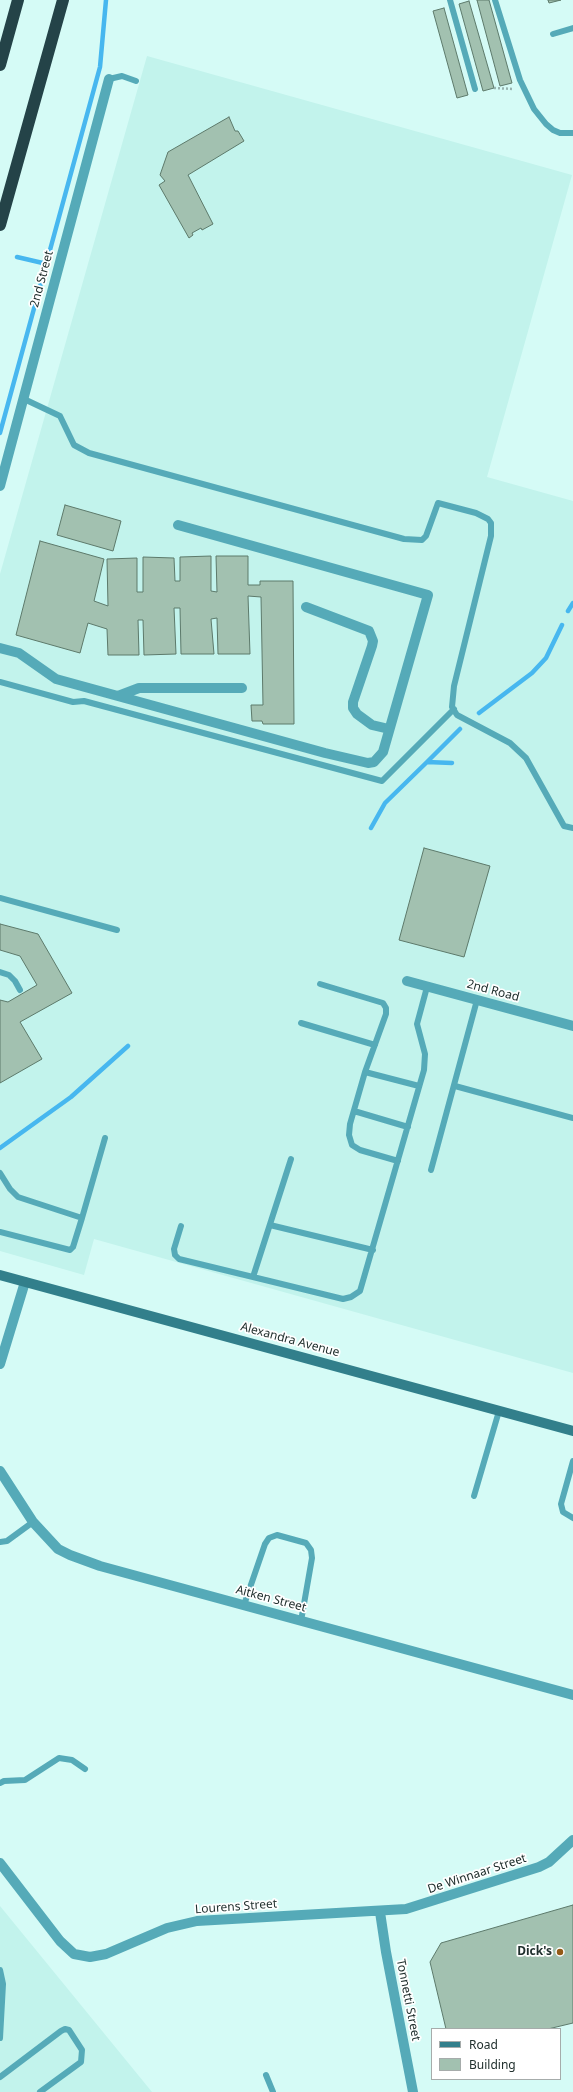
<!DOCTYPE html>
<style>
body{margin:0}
#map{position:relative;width:573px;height:2092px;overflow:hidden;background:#d5fbf6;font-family:"Noto Sans",sans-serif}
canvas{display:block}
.legend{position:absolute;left:431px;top:2028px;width:130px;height:52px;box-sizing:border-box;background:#fff;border:1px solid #a6acab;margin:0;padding:5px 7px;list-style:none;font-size:12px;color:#21302e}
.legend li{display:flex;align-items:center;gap:8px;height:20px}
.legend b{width:20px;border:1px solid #a6acab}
</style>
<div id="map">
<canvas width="573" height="2092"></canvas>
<ul class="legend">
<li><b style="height:5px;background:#327f8b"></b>Road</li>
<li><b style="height:11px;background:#a2c1b0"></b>Building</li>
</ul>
</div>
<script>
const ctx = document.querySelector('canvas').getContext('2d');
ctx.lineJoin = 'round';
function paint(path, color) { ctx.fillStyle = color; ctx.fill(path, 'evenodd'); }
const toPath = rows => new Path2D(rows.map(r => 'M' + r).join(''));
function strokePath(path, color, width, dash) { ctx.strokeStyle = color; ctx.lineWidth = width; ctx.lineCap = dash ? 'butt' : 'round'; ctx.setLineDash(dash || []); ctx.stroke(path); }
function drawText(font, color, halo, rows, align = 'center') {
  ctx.font = font + ' "Noto Sans",sans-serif'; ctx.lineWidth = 3.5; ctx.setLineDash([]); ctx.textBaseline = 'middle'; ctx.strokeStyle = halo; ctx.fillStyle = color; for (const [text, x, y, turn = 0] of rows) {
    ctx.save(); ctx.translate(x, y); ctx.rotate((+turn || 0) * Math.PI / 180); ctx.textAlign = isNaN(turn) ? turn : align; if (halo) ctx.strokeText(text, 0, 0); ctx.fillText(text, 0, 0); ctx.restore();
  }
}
const built = toPath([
 [147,56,572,175,487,477,573,501,573,1373,94,1239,84,1275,0,1251,0,574],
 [0,1906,152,2092,0,2092]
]);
const stream = toPath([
 [17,257,47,264],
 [0,433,100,67,106,0],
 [568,611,573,603],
 [479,713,532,673,546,658,562,625],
 [427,762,460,729],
 [371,828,385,803,427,762,452,763],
 [0,1148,71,1097,128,1046]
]);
const building = toPath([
 [477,0,489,0,512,83,500,86,477,0],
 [548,0,561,0,549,3,548,0],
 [469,1,494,88,483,91,459,4,469,1],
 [444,8,468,95,457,98,433,11,444,8],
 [229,117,235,131,238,131,244,141,188,175,213,224,202,230,201,228,192,233,193,235,189,238,159,185,165,181,160,175,168,152,229,117],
 [65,505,121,521,113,551,57,535,65,505],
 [40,541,104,559,94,601,108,606,107,559,137,558,137,592,143,592,143,557,174,558,175,581,180,581,180,557,211,556,211,591,217,592,216,556,248,556,248,585,260,585,260,581,293,581,294,724,263,724,262,721,252,721,251,705,263,705,261,597,248,596,250,654,218,654,217,618,211,619,214,654,181,654,180,608,174,608,176,654,144,655,143,620,138,620,139,655,108,655,107,629,88,623,80,653,16,635,40,541],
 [424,848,490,866,464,957,399,940,424,848],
 [0,924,38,934,72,993,20,1022,42,1059,0,1083,0,1000,8,1002,37,985,20,956,0,950,0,924],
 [573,1905,573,2023,548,2029,446,2029,430,1962,441,1943,573,1905]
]);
const path = toPath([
 [494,88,514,89]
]);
const service = toPath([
 [450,0,475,89],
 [495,0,520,80,534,109,546,124,553,130,560,133,573,133],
 [553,34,573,28],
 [109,79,122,76,136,81],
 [24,399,60,416,74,445,89,453,404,539,422,540,426,536,438,503,476,513,488,519,491,523,491,536,454,686,452,707,457,715,510,743,526,758,564,826,573,828],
 [0,682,73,702,84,701,382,781,454,709],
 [0,898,117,930],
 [0,972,9,975,15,981,20,990],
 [320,984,383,1003,386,1008,386,1014,365,1072],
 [301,1023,375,1045],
 [455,1086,573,1118],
 [354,1111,408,1127],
 [291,1159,253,1277,343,1299,351,1297,360,1291,424,1070,425,1054,417,1024,427,987],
 [398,1161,360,1150,352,1145,349,1135,350,1124,365,1072,419,1086],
 [431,1170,477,1000],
 [0,1173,10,1189,18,1197,82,1218,73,1247,70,1250,0,1232],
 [82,1218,105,1138],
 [270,1225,373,1250],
 [181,1226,174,1249,175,1255,179,1259,253,1277],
 [573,1461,561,1504,563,1512,573,1518],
 [474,1496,499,1411],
 [0,1542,7,1541,33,1522],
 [244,1605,265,1544,269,1538,277,1535,306,1543,311,1550,312,1558,301,1621],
 [0,1783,4,1781,25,1780,59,1758,72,1760,85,1769],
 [0,1970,3,1984,0,2038],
 [266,2075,273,2092],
 [0,2077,61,2031,65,2029,69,2030,82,2050,81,2062,40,2092]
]);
const minor = toPath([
 [0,486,109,79],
 [306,607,369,631,373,641,372,646,353,702,353,708,357,714,372,725,389,729],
 [0,648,19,653,56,679,325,753,368,763,374,762,383,752,428,595,178,525],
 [118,696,139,688,242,688],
 [407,981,573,1026],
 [0,1364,25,1282],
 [0,1471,33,1522,58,1549,70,1555,100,1566,573,1695],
 [0,1863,60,1941,74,1954,90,1957,106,1954,167,1928,197,1921,406,1909,539,1867,549,1862,573,1840],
 [380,1912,386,1952,413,2092]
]);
const secondary = toPath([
 [0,1275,573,1431]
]);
const motorway = toPath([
 [0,65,18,0],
 [0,225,63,0]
]);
const markers = [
 [560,1952,4,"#935a16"]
];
const streetNames = [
 ["2nd Street",42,279,-75],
 ["2nd Road",493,991,15],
 ["Alexandra Avenue",290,1340,15],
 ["Aitken Street",271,1599,15],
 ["De Winnaar Street",477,1874,-18],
 ["Lourens Street",236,1907,-4],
 ["Tonnetti Street",408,2000,79]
];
const poiNames = [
 ["Dick's",552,1952]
];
paint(built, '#c2f3ec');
strokePath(stream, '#47b7ef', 4.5);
paint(building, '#a2c1b0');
strokePath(building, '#5d7a6b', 1);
strokePath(path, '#96b3af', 2.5, [2, 2]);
strokePath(service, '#55aab8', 6);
strokePath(minor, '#55aab8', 10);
strokePath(secondary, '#327f8b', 10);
strokePath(motorway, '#244348', 12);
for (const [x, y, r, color] of markers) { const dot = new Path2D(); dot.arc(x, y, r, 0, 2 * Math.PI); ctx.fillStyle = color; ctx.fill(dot); strokePath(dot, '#fff', 1.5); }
drawText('12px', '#21302e', '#fff', streetNames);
drawText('bold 12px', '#21302e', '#fff', poiNames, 'right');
</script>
